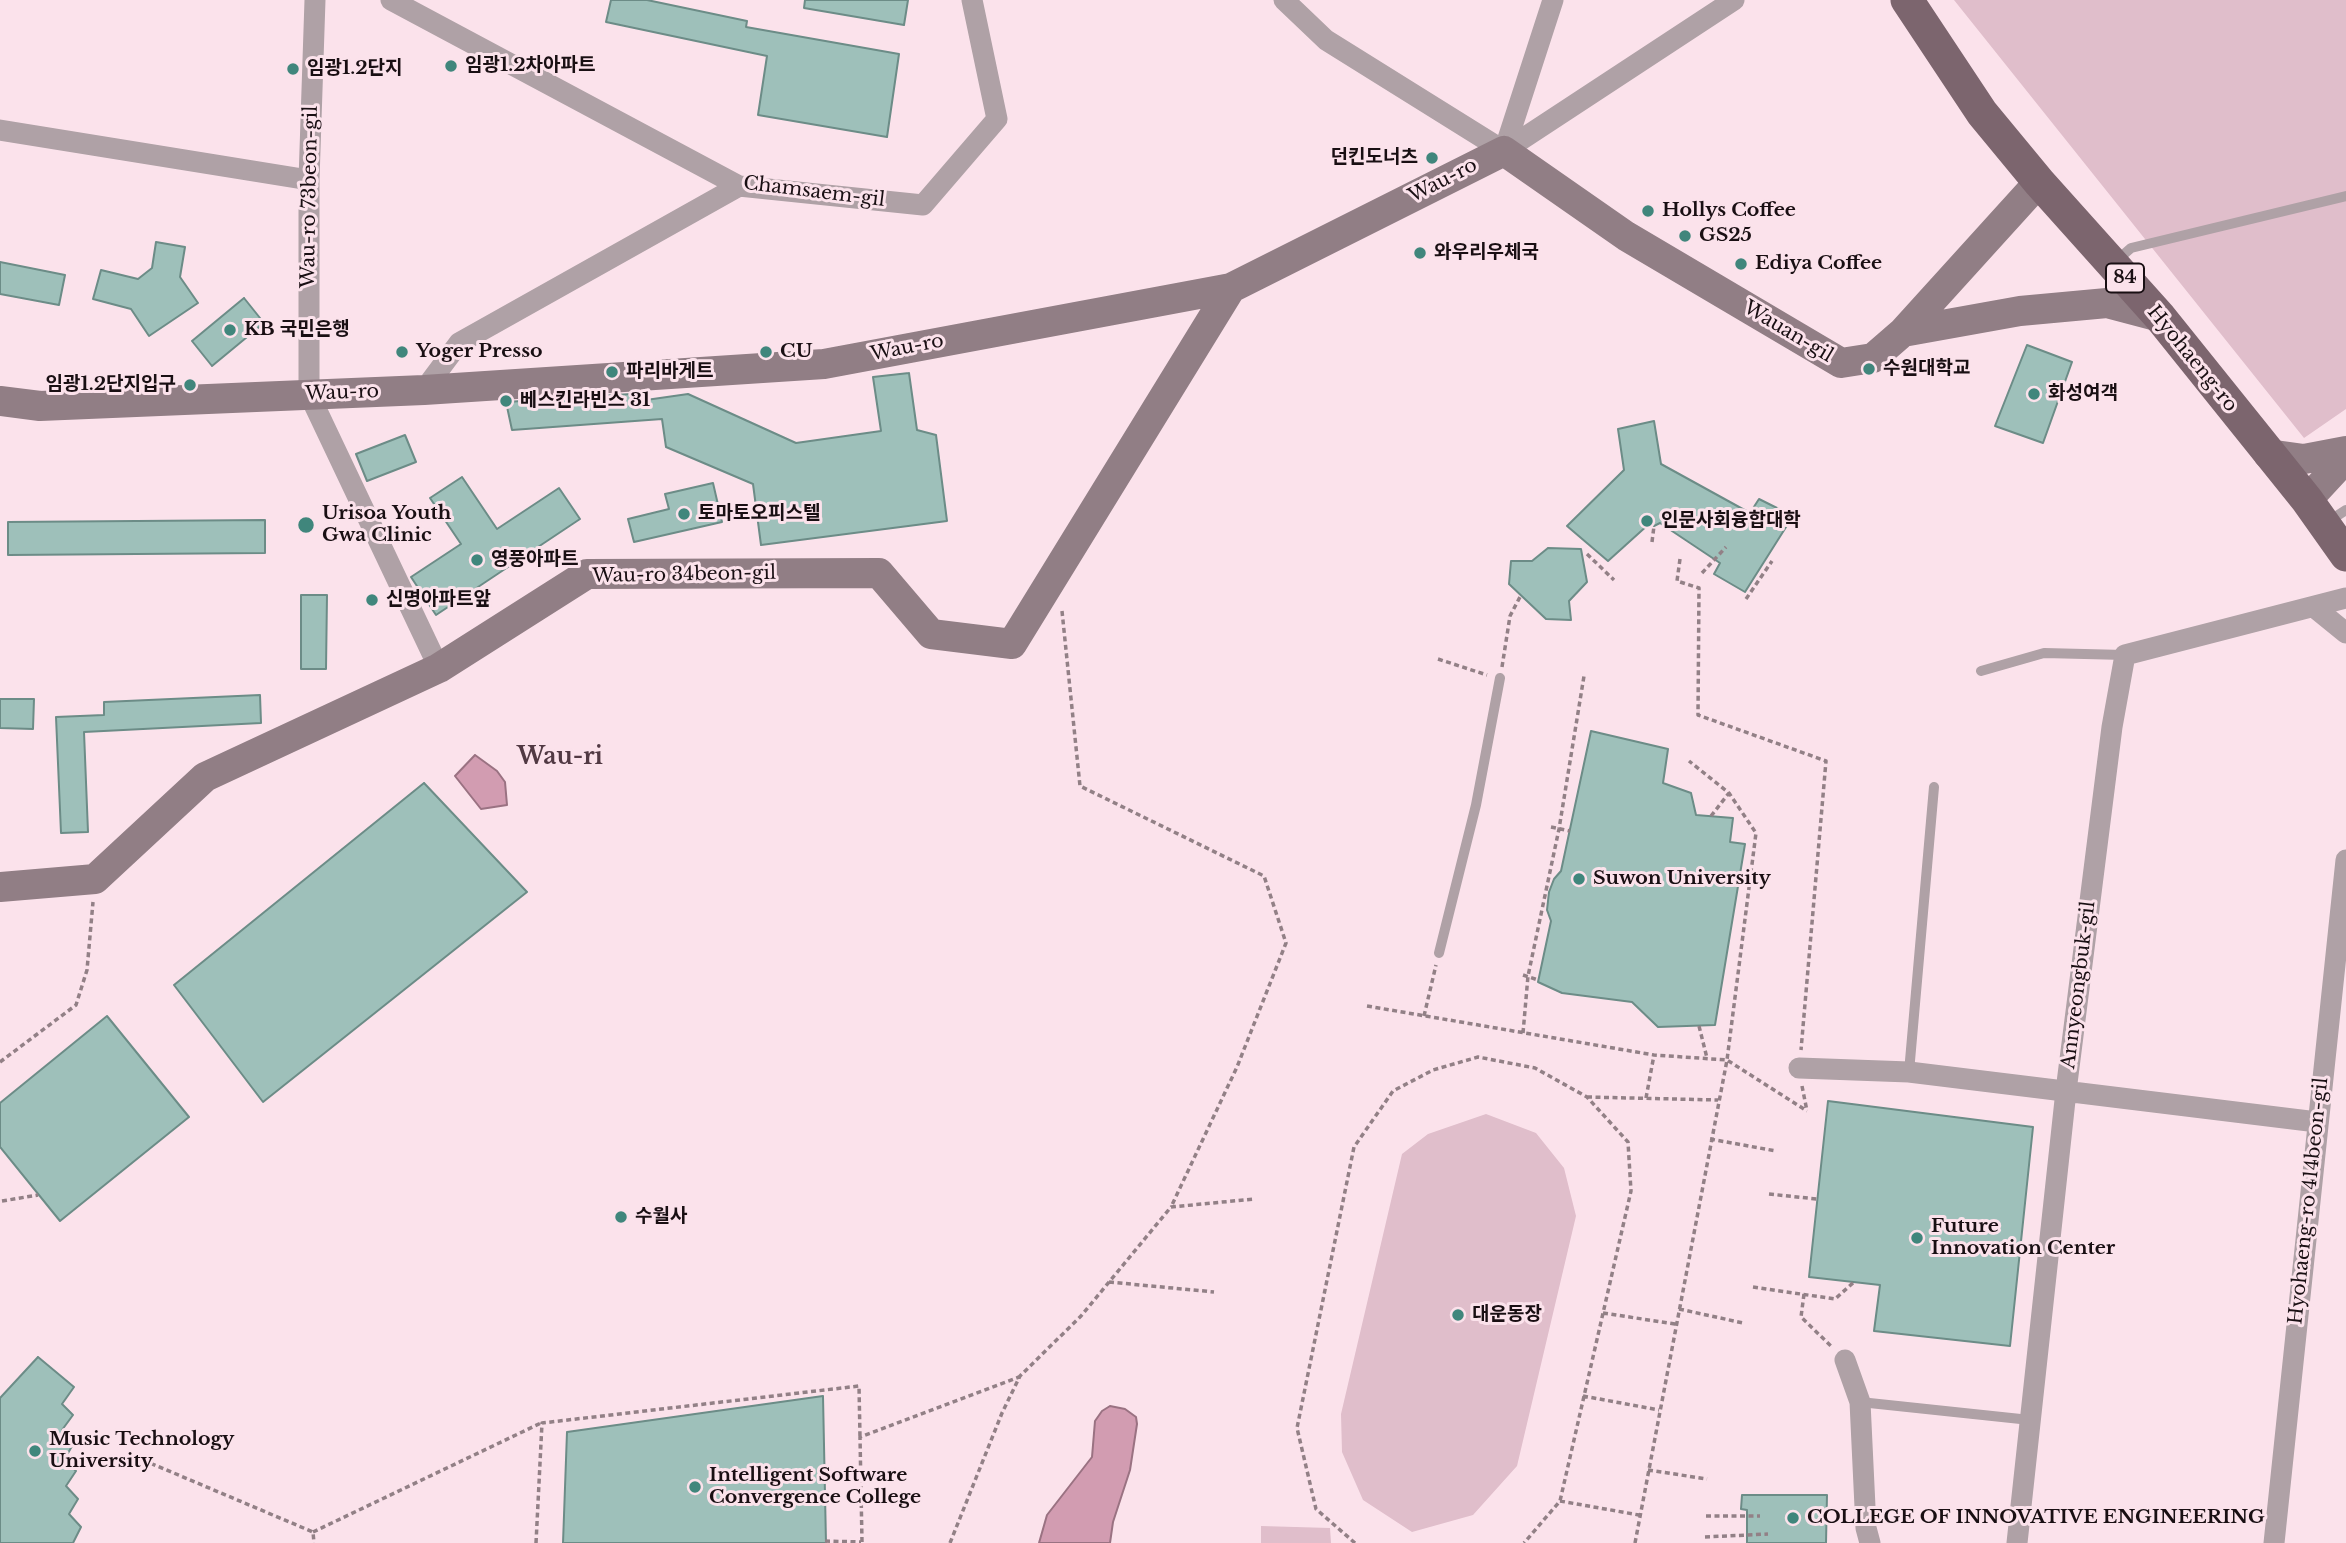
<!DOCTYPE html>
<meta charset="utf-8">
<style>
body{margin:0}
canvas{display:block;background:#fbe2eb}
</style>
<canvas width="2346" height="1543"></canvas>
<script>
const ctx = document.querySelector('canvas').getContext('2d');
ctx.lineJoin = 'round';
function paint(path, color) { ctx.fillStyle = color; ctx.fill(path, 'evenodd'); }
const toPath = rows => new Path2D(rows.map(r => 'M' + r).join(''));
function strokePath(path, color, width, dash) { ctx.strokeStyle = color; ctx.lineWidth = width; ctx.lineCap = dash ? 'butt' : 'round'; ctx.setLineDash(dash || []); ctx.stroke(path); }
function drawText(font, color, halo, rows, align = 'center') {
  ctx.font = font + ' "Libre Baskerville","Noto Sans KR",serif'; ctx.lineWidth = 6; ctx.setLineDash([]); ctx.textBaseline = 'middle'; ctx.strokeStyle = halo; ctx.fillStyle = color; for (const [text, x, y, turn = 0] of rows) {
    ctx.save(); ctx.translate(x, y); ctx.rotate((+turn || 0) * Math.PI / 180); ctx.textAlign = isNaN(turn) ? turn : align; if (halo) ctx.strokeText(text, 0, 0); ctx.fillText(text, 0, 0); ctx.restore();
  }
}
const green = toPath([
 [1954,0,2346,0,2346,409,2304,438],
 [1486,1114,1536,1133,1564,1168,1576,1216,1517,1466,1473,1515,1412,1532,1363,1500,1342,1452,1341,1414,1402,1154,1428,1134],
 [1261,1526,1330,1528,1331,1543,1261,1543]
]);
const water = toPath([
 [475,755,497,771,505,782,507,805,481,809,455,776,475,755],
 [1110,1406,1125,1409,1136,1417,1137,1424,1130,1470,1113,1522,1110,1543,1039,1543,1047,1515,1092,1457,1095,1421,1102,1411,1110,1406]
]);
const building = toPath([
 [611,0,647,0,747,21,746,27,899,54,887,137,758,115,767,56,606,22,611,0],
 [805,0,908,0,904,25,804,8,805,0],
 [156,242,185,247,180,277,198,303,149,336,131,309,93,299,101,270,138,279,152,268,156,242],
 [0,262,65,275,59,305,0,294,0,262],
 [244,298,264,323,212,366,192,341,244,298],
 [2027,345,2072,362,2043,443,1995,426,2027,345],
 [909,373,917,430,936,435,947,521,761,545,753,484,666,447,662,419,512,430,506,402,631,394,632,402,688,394,796,443,881,431,873,377,909,373],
 [1654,421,1661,464,1750,513,1759,499,1793,516,1745,592,1714,574,1720,563,1660,523,1654,526,1649,524,1608,561,1567,526,1624,470,1618,429,1654,421],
 [405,435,416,462,367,481,356,454,405,435],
 [462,477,497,529,559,488,580,519,436,615,411,577,461,544,430,498,462,477],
 [713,483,722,522,634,542,628,519,669,509,665,494,713,483],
 [265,520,265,553,8,555,8,522,265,520],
 [1548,548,1581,549,1587,582,1569,601,1571,620,1546,619,1509,584,1511,561,1532,561,1548,548],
 [301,595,327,595,326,669,301,669,301,595],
 [260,695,261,723,84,732,88,832,61,833,56,717,104,715,104,702,260,695],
 [0,699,34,699,33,729,0,728,0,699],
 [1591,731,1668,749,1663,783,1691,793,1696,815,1733,818,1730,842,1745,844,1715,1025,1658,1027,1632,1002,1562,993,1538,982,1551,921,1547,910,1549,892,1554,879,1561,871,1591,731],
 [424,783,527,892,263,1102,174,985,424,783],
 [107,1016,189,1117,60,1221,0,1147,0,1103,107,1016],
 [1828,1101,2033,1127,2010,1346,1874,1331,1880,1285,1809,1277,1828,1101],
 [38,1357,74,1387,62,1404,73,1415,62,1430,75,1441,64,1460,76,1471,66,1486,78,1499,69,1514,81,1527,73,1543,0,1543,0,1398,38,1357],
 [823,1396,826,1543,563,1543,567,1432,823,1396],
 [1742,1495,1827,1495,1826,1543,1747,1543,1747,1510,1741,1509,1742,1495]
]);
const path = toPath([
 [1652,542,1654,526],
 [1587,554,1614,580],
 [1680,559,1677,581,1699,588,1698,715,1826,761,1801,1050],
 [1702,573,1726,547],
 [1746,599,1772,561],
 [1062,611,1080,786,1264,876,1286,943,1237,1067,1171,1207],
 [1438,659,1487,675],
 [1502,667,1510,616,1521,595],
 [1711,816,1729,793],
 [1551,827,1570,831],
 [1523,975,1538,980],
 [1367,1006,1654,1055,1727,1060,1807,1111],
 [1424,1016,1436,965],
 [1699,1026,1707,1058],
 [1523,1033,1528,976,1559,829,1584,676],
 [0,1062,76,1005,87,970,93,902],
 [1802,1086,1807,1111],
 [1587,1097,1718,1100],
 [1646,1098,1654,1055],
 [1710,1139,1776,1151],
 [1769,1194,1817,1199],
 [2,1201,38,1195],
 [1109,1282,1214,1292],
 [1753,1287,1835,1299,1854,1282],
 [1804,1294,1801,1317,1833,1348],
 [1679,1309,1743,1323],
 [1603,1313,1675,1324],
 [1583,1396,1659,1410],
 [143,1460,313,1532,314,1543],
 [1648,1470,1707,1479],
 [1560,1501,1639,1515],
 [1706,1516,1760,1516],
 [313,1532,541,1423],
 [1705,1537,1768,1534],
 [825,1541,861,1542],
 [862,1542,860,1437,1019,1377],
 [536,1543,542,1423,859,1386,860,1437],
 [950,1543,1002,1413,1020,1376,1081,1316,1171,1207,1254,1199],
 [1355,1543,1316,1509,1297,1428,1354,1147,1393,1091,1433,1070,1478,1057,1535,1068,1587,1097,1628,1142,1631,1191,1560,1501,1524,1543],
 [1635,1543,1727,1060,1756,833,1729,793,1689,761]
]);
const lane = toPath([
 [2115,262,2131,248,2346,196],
 [2326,523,2346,510],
 [1981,671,2044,653,2125,655],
 [1439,953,1476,805,1500,678],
 [1909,1072,1934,787],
 [1860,1402,2030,1420]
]);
const street = toPath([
 [315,0,309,180,309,394,439,668],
 [391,0,739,186,923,205,997,119,972,0],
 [1284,0,1326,40,1504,151],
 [0,130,309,180],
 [1504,151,1734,0],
 [1504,151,1553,0],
 [424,390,459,343,739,186],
 [2314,607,2346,633],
 [1799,1068,1909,1072,2317,1122],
 [1845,1360,1860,1402,1866,1528,1870,1543],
 [2017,1543,2066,1091,2112,727,2125,655,2346,598],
 [2274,1543,2346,860]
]);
const secondary = toPath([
 [1903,332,2020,311,2107,303,2160,317],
 [0,401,40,406,424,390,824,364,1231,288,1504,151,1626,236,1841,363,1873,358,1903,332,2039,182],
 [2268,454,2304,459,2346,451],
 [2307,500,2346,458],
 [0,887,95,879,205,777,439,668,587,574,879,573,931,634,1012,644,1231,288]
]);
const primary = toPath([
 [1907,0,1982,113,2039,182,2160,317,2307,500,2346,555]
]);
const markers = [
 [451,66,7,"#40867c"],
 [293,69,7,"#40867c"],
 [1432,158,7,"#40867c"],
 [1648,211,7,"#40867c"],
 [1685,236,7,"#40867c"],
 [1420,253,7,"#40867c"],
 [1741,264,7,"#40867c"],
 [230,330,7,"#40867c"],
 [402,352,7,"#40867c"],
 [766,352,7,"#40867c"],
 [1869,369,7,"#40867c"],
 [612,372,7,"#40867c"],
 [190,385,7,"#40867c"],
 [2034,394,7,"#40867c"],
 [506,401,7,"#40867c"],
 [684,514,7,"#40867c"],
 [1647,521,7,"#40867c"],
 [306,525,9,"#40867c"],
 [477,560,7,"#40867c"],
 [372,600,7,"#40867c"],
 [1579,879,7,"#40867c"],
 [621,1217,7,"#40867c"],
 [1917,1238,7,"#40867c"],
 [1458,1315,7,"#40867c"],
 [35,1451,7,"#40867c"],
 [695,1487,7,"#40867c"],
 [1793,1518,7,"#40867c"]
];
const shields = [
 [2125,278,38]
];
const shieldNames = [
 ["84",2125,278]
];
const poiNames = [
 ["임광1.2차아파트",465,66],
 ["임광1.2단지",307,69],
 ["던킨도너츠",1418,158,"right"],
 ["Hollys Coffee",1662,211],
 ["GS25",1699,236],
 ["와우리우체국",1434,253],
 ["Ediya Coffee",1755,264],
 ["KB 국민은행",244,330],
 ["Yoger Presso",416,352],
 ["CU",780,352],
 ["수원대학교",1883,369],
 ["파리바게트",626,372],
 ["임광1.2단지입구",176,385,"right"],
 ["화성여객",2048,394],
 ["베스킨라빈스 31",520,401],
 ["Urisoa Youth",322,514],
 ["Gwa Clinic",322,536],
 ["토마토오피스텔",698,514],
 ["인문사회융합대학",1661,521],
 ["영풍아파트",491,560],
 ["신명아파트앞",386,600],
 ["Suwon University",1593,879],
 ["수월사",635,1217],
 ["Future",1931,1227],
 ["Innovation Center",1931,1249],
 ["대운동장",1472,1315],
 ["Music Technology",49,1440],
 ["University",49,1462],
 ["Intelligent Software",709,1476],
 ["Convergence College",709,1498],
 ["COLLEGE OF INNOVATIVE ENGINEERING",1807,1518]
];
const streetNames = [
 ["Wau-ro",1443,181,-27],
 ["Chamsaem-gil",814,192,7],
 ["Wau-ro 73beon-gil",310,197,-89],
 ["Wauan-gil",1788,332,31],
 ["Wau-ro",907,348,-11],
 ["Hyohaeng-ro",2192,359,51],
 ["Wau-ro",342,393,-2],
 ["Wau-ro 34beon-gil",684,575,-1],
 ["Annyeongbuk-gil",2079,985,-83],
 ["Hyohaeng-ro 414beon-gil",2309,1201,-84]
];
const quarterNames = [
 ["Wau-ri",560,758]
];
paint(green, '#e0becb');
paint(water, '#d29cb1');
strokePath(water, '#9a7282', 2);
paint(building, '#9ec0ba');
strokePath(building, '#6c8c87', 2);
strokePath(path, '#928086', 3.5, [5, 3.5]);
strokePath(lane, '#afa1a6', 10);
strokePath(street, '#afa1a6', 21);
strokePath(secondary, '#917e85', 30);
strokePath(primary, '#7c656e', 33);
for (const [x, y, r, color] of markers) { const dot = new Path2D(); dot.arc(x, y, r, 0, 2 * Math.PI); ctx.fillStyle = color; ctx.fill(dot); strokePath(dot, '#fbe2eb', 2.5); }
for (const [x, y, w] of shields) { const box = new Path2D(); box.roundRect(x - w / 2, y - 14.5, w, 29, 5); ctx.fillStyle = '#fbe2eb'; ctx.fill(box); strokePath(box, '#190f13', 2); }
drawText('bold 18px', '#190f13', null, shieldNames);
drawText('bold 19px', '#190f13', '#fbe2eb', poiNames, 'left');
drawText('19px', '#190f13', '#fbe2eb', streetNames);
drawText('bold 23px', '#513943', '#fbe2eb', quarterNames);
</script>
